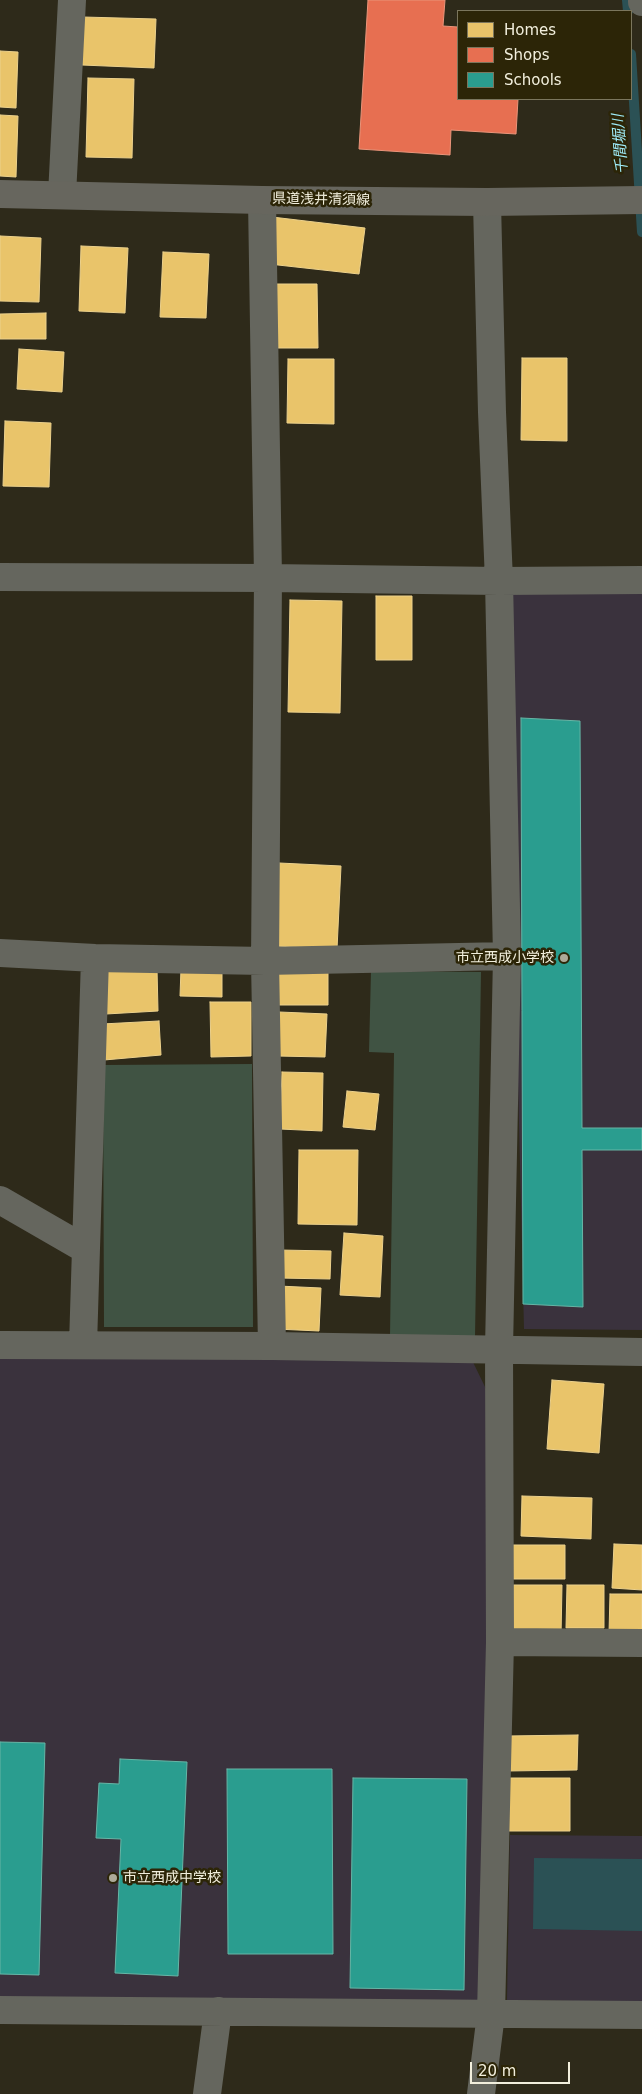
<!DOCTYPE html>
<meta charset="utf-8">
<style>
body{margin:0}
#map{position:relative;width:642px;height:2094px;overflow:hidden;background:#2e2a1a;font-family:"DejaVu Sans",sans-serif}
canvas{display:block}
.legend{position:absolute;left:457px;top:10px;width:175px;height:90px;box-sizing:border-box;background:#2c2507;border:1px solid #7b765d;margin:0;padding:6px 9px;list-style:none;font-size:15px;color:#f2efdd}
.legend li{display:flex;align-items:center;gap:10px;height:25px}
.legend b{width:25px;border:1px solid #7b765d}
.scale{position:absolute;left:470px;top:2062px;width:100px;height:22px;box-sizing:border-box;border:2px solid #f2efdd;border-top:0;padding-left:6px;font-size:15px;line-height:18px;white-space:nowrap;color:#f2efdd;-webkit-text-stroke:4px #2c2507;paint-order:stroke}
</style>
<div id="map">
<canvas width="642" height="2094"></canvas>
<ul class="legend">
<li><b style="height:14px;background:#e9c46a"></b>Homes</li>
<li><b style="height:14px;background:#e76f51"></b>Shops</li>
<li><b style="height:14px;background:#2a9d8f"></b>Schools</li>
</ul>
<div class="scale">20 m</div>
</div>
<script>
const ctx = document.querySelector('canvas').getContext('2d');
ctx.lineJoin = 'round';
function paint(path, color) { ctx.fillStyle = color; ctx.fill(path, 'evenodd'); }
const toPath = rows => new Path2D(rows.map(r => 'M' + r).join(''));
function strokePath(path, color, width, dash) { ctx.strokeStyle = color; ctx.lineWidth = width; ctx.lineCap = dash ? 'butt' : 'round'; ctx.setLineDash(dash || []); ctx.stroke(path); }
function drawText(font, color, halo, rows, align = 'center') {
  ctx.font = font + ' "DejaVu Sans","Noto Sans JP",sans-serif'; ctx.lineWidth = 5; ctx.setLineDash([]); ctx.textBaseline = 'middle'; ctx.strokeStyle = halo; ctx.fillStyle = color; for (const [text, x, y, turn = 0] of rows) {
    ctx.save(); ctx.translate(x, y); ctx.rotate((+turn || 0) * Math.PI / 180); ctx.textAlign = isNaN(turn) ? turn : align; if (halo) ctx.strokeText(text, 0, 0); ctx.fillText(text, 0, 0); ctx.restore();
  }
}
const education = toPath([
 [642,587,642,1330,524,1329,506,589],
 [0,1356,471,1358,487,1391,490,1993,479,2006,0,2000],
 [510,1835,642,1836,642,2002,507,2000]
]);
const green = toPath([
 [371,971,481,972,475,1337,390,1336,394,1053,369,1052],
 [252,1064,253,1327,104,1327,103,1065]
]);
const water = toPath([
 [534,1858,642,1859,642,1931,533,1929]
]);
const homes = toPath([
 [83,17,156,19,154,68,82,65,83,17],
 [0,51,18,52,16,108,0,107,0,51],
 [88,78,134,79,132,158,86,157,88,78],
 [0,115,18,116,16,177,0,176,0,115],
 [272,217,365,228,359,274,269,264,272,217],
 [0,236,41,238,39,302,0,301,0,236],
 [81,246,128,248,125,313,79,311,81,246],
 [163,252,209,254,206,318,160,317,163,252],
 [271,284,317,284,318,348,271,348,271,284],
 [46,313,46,339,0,339,0,314,46,313],
 [19,349,64,352,62,392,17,389,19,349],
 [522,358,567,358,567,441,521,440,522,358],
 [288,359,334,359,334,424,287,423,288,359],
 [5,421,51,423,49,487,3,486,5,421],
 [376,596,412,596,412,660,376,660,376,596],
 [290,600,342,601,340,713,288,712,290,600],
 [279,863,341,866,337,949,275,946,279,863],
 [157,969,158,1011,106,1014,104,971,157,969],
 [181,969,222,970,222,997,180,996,181,969],
 [277,969,328,970,328,1005,277,1005,277,969],
 [210,1002,251,1002,251,1056,211,1057,210,1002],
 [279,1012,327,1014,325,1057,277,1056,279,1012],
 [159,1021,161,1055,104,1060,102,1024,159,1021],
 [282,1072,323,1073,322,1131,280,1129,282,1072],
 [347,1091,379,1094,375,1130,343,1127,347,1091],
 [299,1150,358,1150,357,1225,298,1224,299,1150],
 [344,1233,383,1236,380,1297,340,1295,344,1233],
 [279,1250,331,1251,330,1279,279,1278,279,1250],
 [278,1286,321,1288,319,1331,276,1329,278,1286],
 [552,1380,604,1384,599,1453,547,1449,552,1380],
 [522,1496,592,1498,591,1539,521,1536,522,1496],
 [614,1544,642,1545,642,1590,612,1588,614,1544],
 [512,1545,565,1545,565,1579,511,1579,512,1545],
 [507,1585,562,1585,561,1636,506,1636,507,1585],
 [567,1585,604,1585,604,1628,566,1628,567,1585],
 [610,1594,642,1594,642,1633,609,1633,610,1594],
 [578,1735,577,1770,507,1771,507,1736,578,1735],
 [507,1778,570,1778,570,1831,507,1831,507,1778]
]);
const shops = toPath([
 [368,0,445,0,443,26,458,27,458,99,518,99,516,134,451,130,450,155,359,149,368,0]
]);
const schools = toPath([
 [521,718,580,721,582,1128,642,1128,642,1150,582,1150,583,1307,523,1304,521,718],
 [0,1742,45,1743,39,1975,0,1974,0,1742],
 [120,1759,187,1762,178,1976,115,1973,121,1839,96,1838,99,1783,119,1784,120,1759],
 [227,1769,332,1769,333,1954,228,1954,227,1769],
 [353,1778,467,1779,464,1990,350,1988,353,1778]
]);
const stream = toPath([
 [627,0,628,11],
 [631,54,642,232]
]);
const street = toPath([
 [642,0,642,2],
 [62,195,72,0],
 [262,200,268,578,265,961,272,1346],
 [0,577,268,578,499,581,642,580],
 [0,953,95,958,265,961,507,956],
 [0,1200,85,1249],
 [0,1345,272,1346,642,1352],
 [83,1345,95,958],
 [500,1642,642,1643],
 [0,2010,642,2015],
 [207,2094,218,2011],
 [481,2094,491,2014,500,1642,499,1349,507,956,499,581,492,412,487,202]
]);
const secondary = toPath([
 [0,194,262,200,487,202,642,200]
]);
const markers = [
 [564,958,5,"#adaa99"],
 [113,1878,5,"#adaa99"]
];
const streetNames = [
 ["県道浅井清須線",321,200,1]
];
const poiNames = [
 ["市立西成小学校",554,958],
 ["市立西成中学校",123,1878,"left"]
];
const waterNames = [
 ["千間堀川",621,144,-94]
];
paint(education, '#3a323d');
paint(green, '#405343');
paint(water, '#2b5155');
paint(homes, '#e9c46a');
strokePath(homes, '#ecd18c', 1);
paint(shops, '#e76f51');
strokePath(shops, '#ea957b', 1);
paint(schools, '#2a9d8f');
strokePath(schools, '#66b6a6', 1);
strokePath(stream, '#2b5155', 10);
strokePath(street, '#65665e', 28);
strokePath(secondary, '#67665e', 28);
for (const [x, y, r, color] of markers) { const dot = new Path2D(); dot.arc(x, y, r, 0, 2 * Math.PI); ctx.fillStyle = color; ctx.fill(dot); strokePath(dot, '#2c2507', 2); }
drawText('14px', '#f2efdd', '#2c2507', streetNames);
drawText('14px', '#f2efdd', '#2c2507', poiNames, 'right');
drawText('italic 15px', '#9fecf8', '#2c2507', waterNames);
</script>
